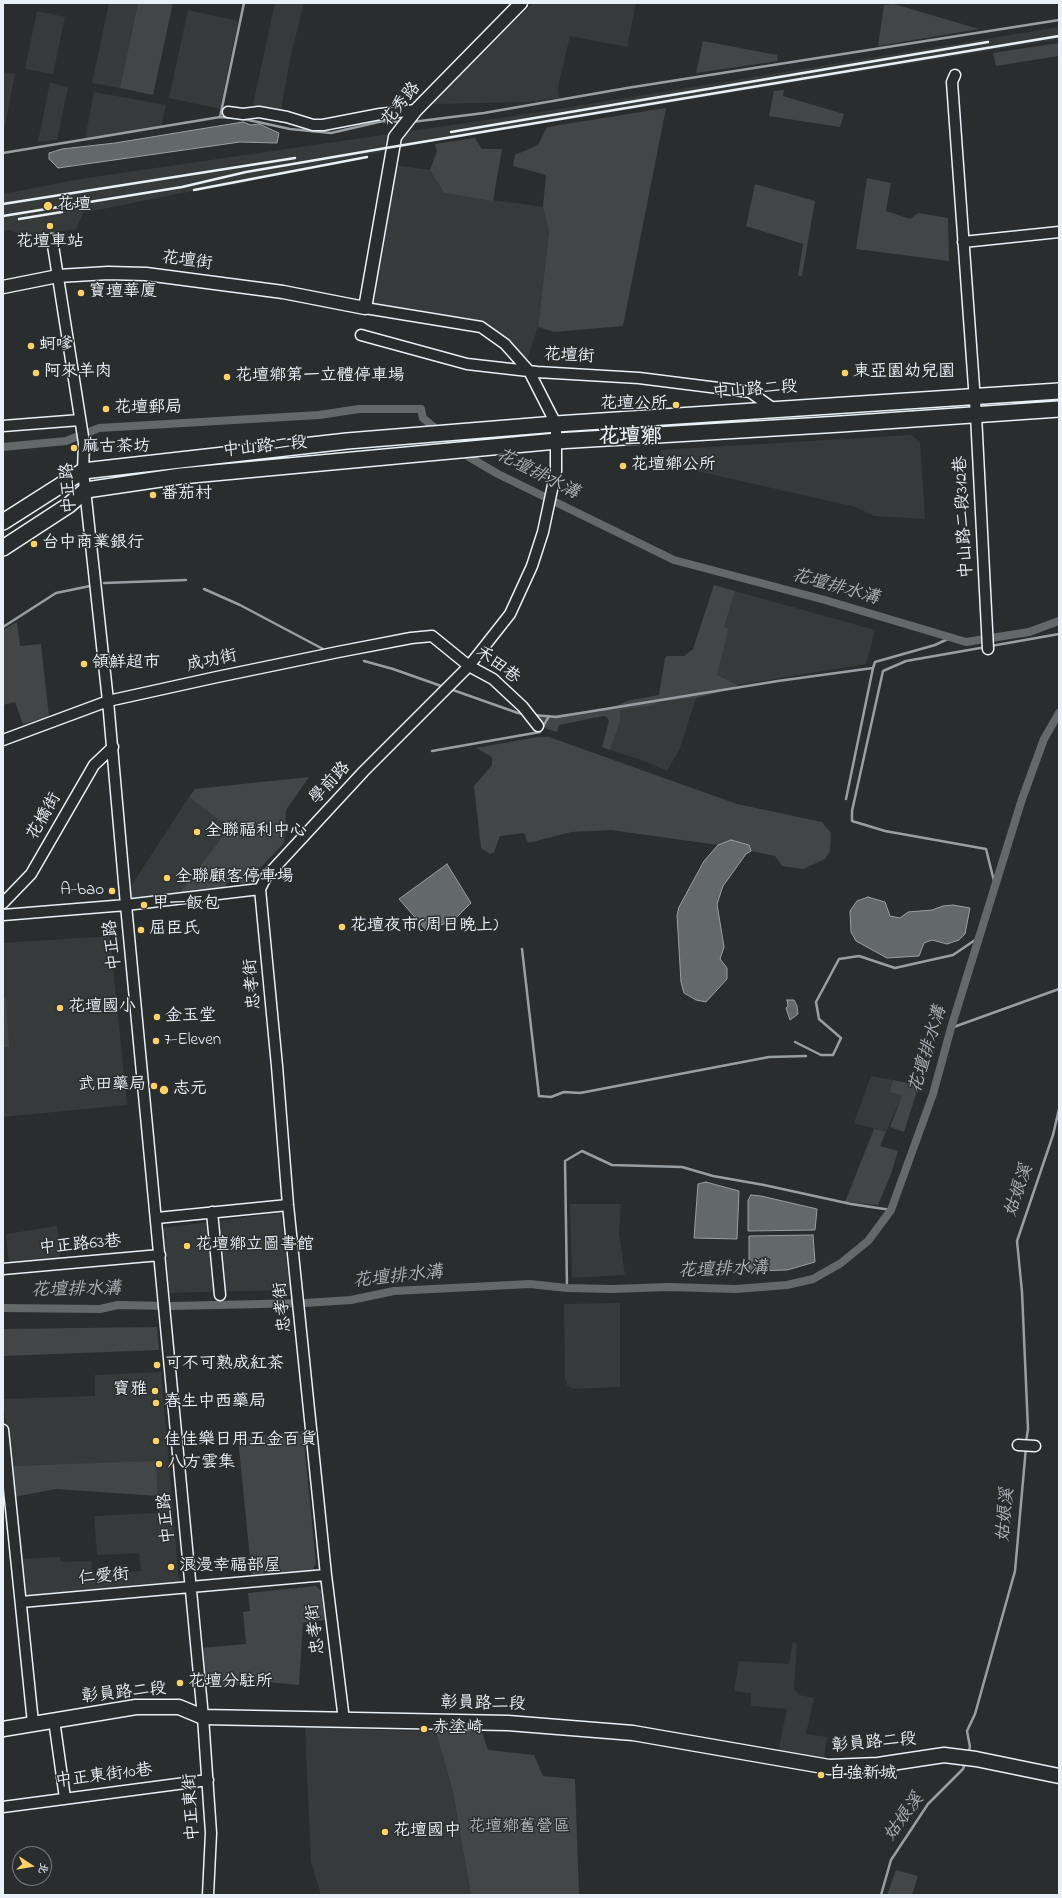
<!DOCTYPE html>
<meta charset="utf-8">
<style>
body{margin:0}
#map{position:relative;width:1062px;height:1898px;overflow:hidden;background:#2a2d2e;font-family:"Indie Flower","LXGW WenKai TC",sans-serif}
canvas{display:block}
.frame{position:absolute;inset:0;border:4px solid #e8f1f8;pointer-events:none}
.north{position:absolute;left:12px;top:1846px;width:40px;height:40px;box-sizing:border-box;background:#2a2d2e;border:1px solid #767b7f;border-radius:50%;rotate:102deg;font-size:11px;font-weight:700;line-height:16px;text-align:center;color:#e8f1f8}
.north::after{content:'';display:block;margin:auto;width:14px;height:18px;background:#ffd166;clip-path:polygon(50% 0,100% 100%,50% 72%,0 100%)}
</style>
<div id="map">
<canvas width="1062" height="1898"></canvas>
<div class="frame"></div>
<div class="north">北</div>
</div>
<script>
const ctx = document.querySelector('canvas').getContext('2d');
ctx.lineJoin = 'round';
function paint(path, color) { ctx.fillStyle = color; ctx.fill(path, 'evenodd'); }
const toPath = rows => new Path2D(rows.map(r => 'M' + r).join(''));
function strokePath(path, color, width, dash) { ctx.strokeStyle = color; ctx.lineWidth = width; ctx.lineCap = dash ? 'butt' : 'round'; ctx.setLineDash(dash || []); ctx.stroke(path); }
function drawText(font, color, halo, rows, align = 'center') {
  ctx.font = font + ' "Indie Flower","LXGW WenKai TC",sans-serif'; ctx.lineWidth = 3; ctx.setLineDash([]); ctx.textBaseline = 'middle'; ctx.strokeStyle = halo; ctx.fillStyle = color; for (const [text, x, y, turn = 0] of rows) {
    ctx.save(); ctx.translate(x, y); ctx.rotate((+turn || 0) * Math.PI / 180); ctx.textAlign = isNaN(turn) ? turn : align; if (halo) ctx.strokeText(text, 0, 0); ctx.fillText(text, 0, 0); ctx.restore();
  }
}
const built = toPath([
 [109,3,138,3,120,88,92,83],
 [275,3,304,3,290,59,281,110,252,109],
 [533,3,636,3,627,47,570,36,558,87,559,98,528,102,431,104],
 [188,10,238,21,220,109,169,98],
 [37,11,65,17,53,74,25,69],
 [1059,27,1059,39,419,144,292,170,244,183,182,193,83,213,76,229,24,237,10,230,3,231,3,194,80,179,534,113],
 [3,72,15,74,3,135],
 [50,82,68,88,57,140,38,142],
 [94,92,166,105,161,128,85,139],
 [394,165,430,170,444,193,543,207,549,231,538,327,525,365,484,331,370,304],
 [911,435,920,442,925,519,874,516,856,507,661,463,660,450],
 [735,591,875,630,866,664,738,685,717,675,729,629,723,628],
 [696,698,680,748,667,771,641,760,610,750,620,722,620,710,651,706,658,702],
 [189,797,229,828,178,895,133,900,130,894,131,886],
 [110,936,127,1105,3,1117,3,943],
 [871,1076,893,1080,890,1092,902,1096,886,1132,854,1123],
 [570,1204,621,1204,619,1233,625,1275,572,1278],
 [281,1213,290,1290,168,1293,162,1228],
 [57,1226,60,1261,9,1267,6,1234],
 [620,1303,620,1387,573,1389,567,1385,565,1378,564,1304],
 [161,1372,179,1582,170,1589,28,1600,23,1596,18,1559,60,1557,61,1562,91,1561,93,1574,141,1571,139,1553,97,1555,94,1516,159,1513,156,1462,11,1466,3,1399,95,1396,95,1375],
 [793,1642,797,1644,794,1688,799,1695,814,1698,806,1734,827,1737,823,1766,777,1758,787,1709,751,1706,751,1693,734,1691,739,1661,789,1664],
 [305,1727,436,1732,453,1792,471,1895,321,1895,311,1862]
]);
const green = toPath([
 [138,3,173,3,153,95,120,88],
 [894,4,979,29,878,46,884,5],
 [703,41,777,55,778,61,696,73],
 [1059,43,1059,56,996,66,993,53],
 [784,90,783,96,844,114,840,127,769,116,774,91],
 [666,108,623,326,554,332,538,327,549,232,543,207,546,175,513,166,515,155,538,145,547,127],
 [475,138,482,149,502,149,493,201,444,193,430,170,437,151,435,144],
 [867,178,891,183,886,211,910,219,918,213,948,218,949,261,856,249],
 [755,184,815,201,802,276,798,276,803,244,746,226],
 [714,585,735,591,724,627,729,629,717,675,738,685,728,690,696,698,658,702,651,706,620,710,620,722,610,750,602,747,609,721,607,717,603,716,559,725,557,732,547,729,534,717,609,709,630,700,659,695,665,658,667,656,684,656,693,649],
 [17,622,20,646,41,644,49,717,23,724,15,702,3,705,3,630],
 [538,737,549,737,737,804,822,822,831,833,830,851,825,859,803,869,782,866,775,856,751,851,749,845,731,840,718,845,611,830,571,832,528,843,524,833,500,836,494,852,490,854,481,848,474,786,492,765,492,757,476,748],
 [309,777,286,810,284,843,245,884,229,881,221,891,178,895,229,828,189,797,195,789],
 [3,998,6,998,9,1047,3,1047],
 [893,1080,919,1085,904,1132,890,1127,902,1096,890,1092],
 [874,1129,886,1132,880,1146,898,1151,891,1174,878,1205,845,1202],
 [157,1327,159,1350,3,1356,3,1329],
 [303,1431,316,1564,309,1575,252,1579,238,1438],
 [156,1461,158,1496,56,1489,14,1497,11,1466],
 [316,1586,321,1591,325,1620,303,1623,299,1685,266,1682,205,1687,202,1648,246,1644,243,1612,250,1611,248,1593],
 [480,1726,488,1750,534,1755,543,1776,575,1779,579,1895,471,1895,453,1792,436,1732],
 [896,1870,918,1876,912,1895,887,1895]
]);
const water = toPath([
 [243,122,251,125,259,124,279,133,277,143,240,142,58,168,49,159,49,153,62,149,115,143,243,122],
 [731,840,749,845,751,851,746,854,723,886,717,904,724,947,720,959,727,968,727,979,706,1002,696,1000,684,993,681,982,677,915,679,907,704,861,718,845,731,840],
 [447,864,471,903,453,921,426,930,399,899,447,864],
 [868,897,885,902,890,916,900,918,908,912,932,910,943,906,953,905,970,908,965,934,959,940,947,944,932,940,924,943,919,956,887,958,856,941,851,932,850,911,857,901,868,897],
 [787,1000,794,1000,797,1006,798,1014,790,1020,786,1008,788,1006,787,1000],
 [706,1182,739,1191,737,1239,694,1238,698,1184,706,1182],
 [751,1195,761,1196,817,1209,815,1230,748,1231,748,1200,751,1195],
 [813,1235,815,1262,787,1270,749,1271,749,1236,813,1235]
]);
const stream = toPath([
 [220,117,244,3],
 [244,119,290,129,331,133,383,121,403,122],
 [412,122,484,113,627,88,1059,20],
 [3,153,220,117,233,118],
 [104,583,186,580],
 [204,589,240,605,323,649],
 [3,627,56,593,90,586],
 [991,646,1059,634],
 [986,647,906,661,883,671,852,811,852,821,885,831,986,849,995,885],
 [364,661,393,669,444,687],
 [450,689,518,713,525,714],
 [534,715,556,717,778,681,873,668,875,662,935,645,952,637],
 [432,751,540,732,549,716],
 [846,799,873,668],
 [522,949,539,1096,551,1097,564,1092,580,1093,769,1057,806,1056],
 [951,1028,1059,989],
 [795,1042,821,1055,833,1055,841,1038,819,1019,816,1002,839,959,859,956,895,968,953,955,978,938],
 [567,1288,565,1161,582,1151,612,1165,682,1167,713,1176,764,1185,851,1204,891,1210],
 [1026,1442,1028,1429,1022,1292,1017,1241,1053,1135,1059,1109],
 [968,1754,970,1747,967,1731,975,1714,1015,1571,1026,1447],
 [881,1895,891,1860,928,1804,963,1769,965,1763]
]);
const canal = toPath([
 [3,447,66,441,99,428,319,415,359,409,421,409,423,418,469,457,498,474,674,560,825,600,966,642,1029,632,1059,621],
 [3,1308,100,1309,118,1305,171,1306,305,1303,351,1300,394,1291,530,1284,567,1288,612,1289,669,1287,736,1289,787,1285,813,1279,841,1263,868,1241,891,1210,933,1094,951,1028,1022,799,1044,739,1059,713]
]);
const minor = toPath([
 [955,75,952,82,976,415,988,649],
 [228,112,243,114,259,112,287,117,313,125,323,125,380,114,416,110],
 [52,239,84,443,83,471,108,701,126,905,203,1717,211,1833,208,1895],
 [963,242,1059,232],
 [361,335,467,364,537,372,639,378,750,392,774,409],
 [3,426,80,420],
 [3,740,108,701,217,677,338,652,411,638,432,636,469,666,493,679,523,707,538,726],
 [260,889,277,1066,288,1205,326,1575,344,1720],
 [3,903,31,874,94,765,113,747],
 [3,915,126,905,260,889,266,877,364,771,469,666,510,614,532,566,543,532,556,471,556,424,529,371,505,344,481,327,365,308],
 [212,1212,220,1295],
 [157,1218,288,1205],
 [3,1269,160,1255],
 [3,1430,33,1723],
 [1018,1445,1035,1446],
 [21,1602,326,1575],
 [54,1720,65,1798],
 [3,1807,208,1780]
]);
const tertiary = toPath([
 [3,287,58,276,108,273,146,274,283,292,365,308,395,137,416,110,521,3]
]);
const secondary = toPath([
 [3,1729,136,1707,179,1707,203,1717,508,1723,633,1733,829,1767,878,1765,944,1755,976,1759,1059,1776]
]);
const primary = toPath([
 [3,522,83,471,347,441,556,424,1059,391],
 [3,548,69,505,86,490,181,476,557,441,841,424,1059,409]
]);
const rail = toPath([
 [451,132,988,42],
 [194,190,367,157],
 [3,204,295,158],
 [3,216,182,187,246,172,386,148,1059,36],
 [19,219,62,212]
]);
const markers = [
 [48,206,5,"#ffd166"],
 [50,226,4,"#ffd166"],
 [81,293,4,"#ffd166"],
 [31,346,4,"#ffd166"],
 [36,373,4,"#ffd166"],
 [845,373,4,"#ffd166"],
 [227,377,4,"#ffd166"],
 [676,405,4,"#ffd166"],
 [106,409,4,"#ffd166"],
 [74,448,4,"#ffd166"],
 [623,466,4,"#ffd166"],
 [153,495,4,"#ffd166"],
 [34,544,4,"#ffd166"],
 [84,664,4,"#ffd166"],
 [197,832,4,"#ffd166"],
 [167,878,4,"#ffd166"],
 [112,891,4,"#ffd166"],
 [144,905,4,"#ffd166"],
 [342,927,4,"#ffd166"],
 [141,930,4,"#ffd166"],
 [60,1008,4,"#ffd166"],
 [157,1017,4,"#ffd166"],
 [156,1041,4,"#ffd166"],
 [154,1086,4,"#ffd166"],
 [164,1090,5,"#ffd166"],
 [187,1246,4,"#ffd166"],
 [157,1365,4,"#ffd166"],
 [155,1391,4,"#ffd166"],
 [156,1403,4,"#ffd166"],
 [156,1441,4,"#ffd166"],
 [159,1464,4,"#ffd166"],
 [171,1567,4,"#ffd166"],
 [180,1683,4,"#ffd166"],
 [424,1729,4,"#ffd166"],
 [821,1775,4,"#ffd166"],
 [385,1832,4,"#ffd166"]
];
const streetNames = [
 ["花秀路",402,105,-51],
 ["花壇街",187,262,8],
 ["花壇街",569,357,3],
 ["中山路二段",755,391,-4],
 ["中山路二段",265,448,-6],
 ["中正路",70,488,-94],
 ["中山路二段312巷",965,517,-93],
 ["成功街",212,662,-12],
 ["禾田巷",497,666,37],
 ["學前路",331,784,-47],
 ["花橋街",45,817,-60],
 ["中正路",114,945,-96],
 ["忠孝街",254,984,-95],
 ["中正路63巷",80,1246,-5],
 ["忠孝街",284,1307,-96],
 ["中正路",168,1518,-95],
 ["仁愛街",104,1578,-5],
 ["忠孝街",317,1629,-97],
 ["彰員路二段",124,1694,-6],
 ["彰員路二段",483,1705,1],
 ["彰員路二段",874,1744,-5],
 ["中正東街10巷",104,1777,-7],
 ["中正東街",193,1807,-93]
];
const poiNames = [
 ["花壇",57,206],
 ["花壇車站",50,243,"center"],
 ["寶壇華廈",89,293],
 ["蚵嗲",39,346],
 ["阿來羊肉",44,373],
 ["東亞園幼兒園",853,373],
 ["花壇鄉第一立體停車場",235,377],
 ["花壇公所",668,405,"right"],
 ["花壇郵局",114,409],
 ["麻古茶坊",82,448],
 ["花壇鄉公所",631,466],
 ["番茄村",161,495],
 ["台中商業銀行",42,544],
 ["領鮮超市",92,664],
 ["全聯福利中心",205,832],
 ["全聯顧客停車場",175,878],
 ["A-bao",104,891,"right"],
 ["甲一飯包",152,905],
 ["花壇夜市(周日晚上)",350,927],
 ["屈臣氏",149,930],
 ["花壇國小",68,1008],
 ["金玉堂",165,1017],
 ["7-Eleven",164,1041],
 ["武田藥局",146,1086,"right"],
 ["志元",173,1090],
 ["花壇鄉立圖書館",195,1246],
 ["可不可熟成紅茶",165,1365],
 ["寶雅",147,1391,"right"],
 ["春生中西藥局",164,1403],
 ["佳佳樂日用五金百貨",164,1441],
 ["八方雲集",167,1464],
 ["浪漫幸福部屋",179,1567],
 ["花壇分駐所",188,1683],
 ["赤塗崎",432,1729],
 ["自強新城",829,1775],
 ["花壇國中",393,1832]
];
const parkNames = [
 ["花壇鄉舊營區",519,1828]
];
const waterNames = [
 ["花壇排水溝",537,475,27],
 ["花壇排水溝",835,588,16],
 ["花壇排水溝",929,1050,-73],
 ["姑娘溪",1020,1191,-71],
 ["花壇排水溝",723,1271,-2],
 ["花壇排水溝",398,1278,-6],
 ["花壇排水溝",76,1291,-1],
 ["姑娘溪",1007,1515,-85],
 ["姑娘溪",905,1818,-54]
];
const districtNames = [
 ["花壇鄉",630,439]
];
paint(built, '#363a3b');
paint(green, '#424648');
paint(water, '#63686b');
strokePath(water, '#989fa3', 1);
strokePath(stream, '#989fa3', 2.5);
strokePath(canal, '#63686b', 8);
strokePath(minor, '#e8f1f8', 13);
strokePath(tertiary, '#e8f1f8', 15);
strokePath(secondary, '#e8f1f8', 17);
strokePath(primary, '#e8f1f8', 18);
strokePath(minor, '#2a2d2e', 10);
strokePath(tertiary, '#2a2d2e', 12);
strokePath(secondary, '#2a2d2e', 14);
strokePath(primary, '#2a2d2e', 15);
strokePath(rail, '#e8f1f8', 2.5);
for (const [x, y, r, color] of markers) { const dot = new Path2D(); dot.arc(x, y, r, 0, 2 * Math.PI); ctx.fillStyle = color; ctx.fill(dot); strokePath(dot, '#2a2d2e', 1.5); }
drawText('17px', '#e8f1f8', '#2a2d2e', streetNames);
drawText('17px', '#e8f1f8', '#2a2d2e', poiNames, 'left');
drawText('17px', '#aeb5ba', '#2a2d2e', parkNames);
drawText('italic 18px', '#acb3b9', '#2a2d2e', waterNames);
drawText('bold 21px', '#e8f1f8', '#2a2d2e', districtNames);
</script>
